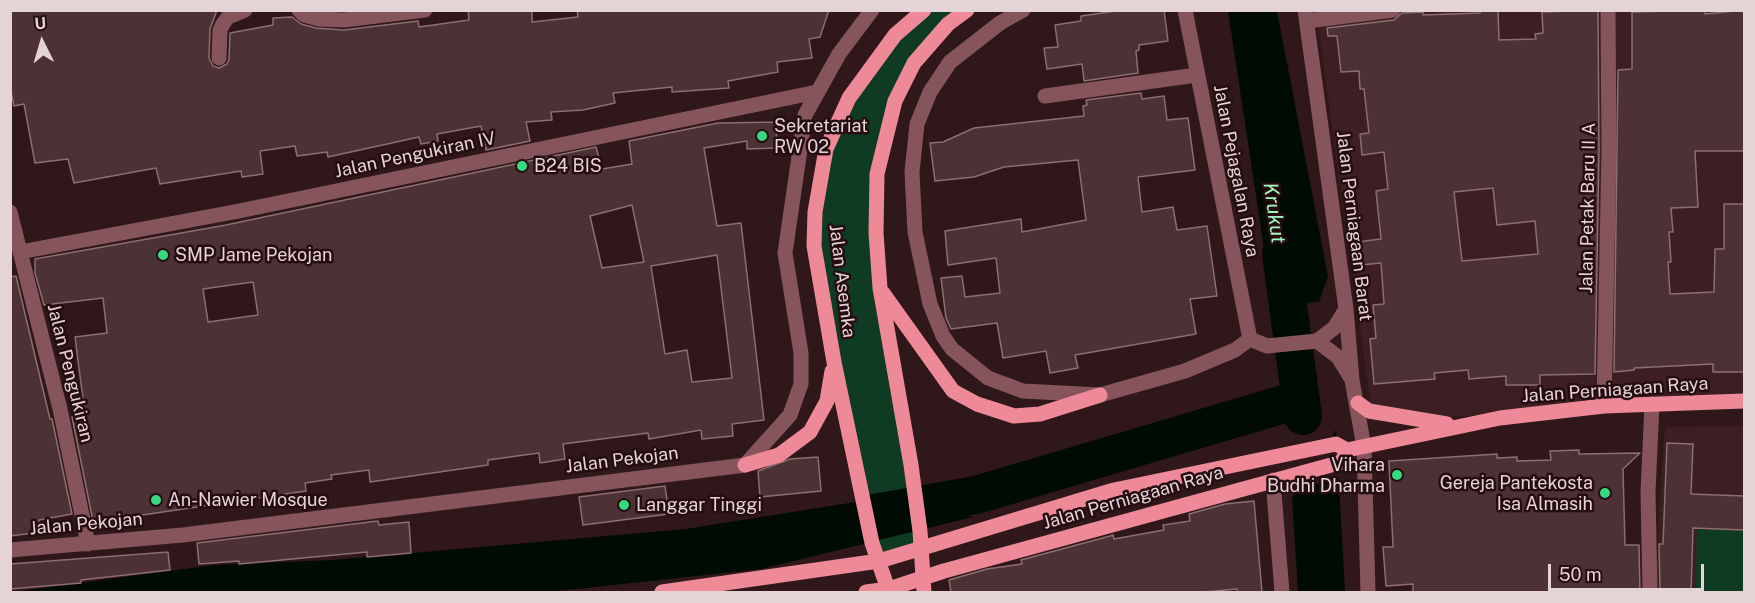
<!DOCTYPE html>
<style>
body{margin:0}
#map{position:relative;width:1755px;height:603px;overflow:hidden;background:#2f171a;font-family:"Public Sans",sans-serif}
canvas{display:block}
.frame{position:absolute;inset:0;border:12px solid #e5d4d5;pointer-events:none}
.north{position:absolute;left:12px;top:12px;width:60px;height:60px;-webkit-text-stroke:4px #250d11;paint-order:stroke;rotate:355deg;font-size:16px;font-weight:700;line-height:24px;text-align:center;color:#e5d4d5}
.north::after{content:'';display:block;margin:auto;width:21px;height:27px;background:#e5d4d5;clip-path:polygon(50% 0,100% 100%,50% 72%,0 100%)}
.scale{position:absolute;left:1548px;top:564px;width:156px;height:27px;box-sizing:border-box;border:3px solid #e5d4d5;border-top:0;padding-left:8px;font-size:18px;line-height:21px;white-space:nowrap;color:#e5d4d5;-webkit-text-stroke:4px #250d11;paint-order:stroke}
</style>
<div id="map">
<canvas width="1755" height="603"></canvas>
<div class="frame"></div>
<div class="north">U</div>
<div class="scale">50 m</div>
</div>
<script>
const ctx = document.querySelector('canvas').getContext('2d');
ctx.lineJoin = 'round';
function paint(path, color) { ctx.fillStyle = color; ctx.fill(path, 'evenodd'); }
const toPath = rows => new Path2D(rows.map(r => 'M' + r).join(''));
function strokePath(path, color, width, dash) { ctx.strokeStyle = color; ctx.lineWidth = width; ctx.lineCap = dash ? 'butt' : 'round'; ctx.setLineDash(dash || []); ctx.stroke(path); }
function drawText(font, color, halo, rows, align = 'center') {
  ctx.font = font + ' "Public Sans",sans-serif'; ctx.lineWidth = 5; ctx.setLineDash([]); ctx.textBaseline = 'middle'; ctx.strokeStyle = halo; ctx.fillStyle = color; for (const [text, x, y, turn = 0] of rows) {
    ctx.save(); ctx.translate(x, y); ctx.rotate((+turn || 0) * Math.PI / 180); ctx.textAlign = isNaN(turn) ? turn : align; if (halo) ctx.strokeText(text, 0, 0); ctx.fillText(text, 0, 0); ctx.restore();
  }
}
const built = toPath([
 [1316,11,1744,11,1744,401,1373,421],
 [1744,426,1744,592,1656,592,1659,515,1664,437,1667,427]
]);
const green = toPath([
 [924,11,967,11,914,63,877,173,880,288,921,548,879,561,814,246,817,189,849,98],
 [1697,529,1744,531,1744,592,1695,592]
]);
const water = toPath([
 [1228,11,1277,11,1328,276,1319,302,1277,304,1270,288],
 [1336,430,1345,592,1298,592,1292,498],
 [887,497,973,517,761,569,549,592,13,592,214,565,333,560,686,529]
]);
const pier = toPath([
 [1333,434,1341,458,1342,476,1292,492,1329,435]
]);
const river = toPath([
 [1281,254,1303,416],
 [874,513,976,495,1301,399]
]);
const building = toPath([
 [10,10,217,10,210,29,209,58,213,66,219,68,227,64,229,59,230,33,273,25,273,18,292,17,301,24,316,28,344,30,418,21,419,27,469,20,468,10,532,10,532,22,578,17,577,10,829,10,820,37,809,39,812,58,777,62,778,72,728,81,729,88,672,92,672,87,613,93,615,103,583,110,551,112,552,120,526,122,530,141,486,150,481,126,437,134,438,141,421,144,419,137,328,157,327,152,297,156,295,146,260,151,263,174,242,177,241,171,160,184,156,168,74,183,68,159,35,163,24,104,14,106,10,86,10,10],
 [1123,10,1164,10,1168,41,1139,45,1139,50,1136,51,1138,73,1084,81,1082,64,1047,69,1044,48,1058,47,1055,25,1081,21,1081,16,1123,10],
 [1480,10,1498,10,1499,40,1536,39,1535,34,1543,33,1542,12,1598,10,1599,150,1595,374,1540,375,1540,385,1506,385,1506,376,1469,379,1468,370,1434,373,1435,379,1374,384,1370,339,1376,338,1373,305,1384,304,1381,263,1360,265,1357,242,1381,239,1376,191,1388,189,1384,152,1362,155,1360,134,1369,133,1364,89,1360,89,1359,71,1341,72,1337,36,1328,36,1327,28,1394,20,1402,13,1423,12,1423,15,1480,13,1480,10],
 [1493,188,1497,225,1535,221,1538,254,1462,261,1454,192,1493,188],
 [1705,10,1705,14,1744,10,1744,151,1695,151,1698,207,1671,208,1673,232,1669,232,1671,262,1668,262,1670,294,1714,292,1715,249,1724,249,1724,204,1744,204,1744,372,1713,372,1713,364,1634,368,1634,370,1614,372,1618,70,1632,69,1632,12,1705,10],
 [1141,93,1142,99,1164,96,1167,120,1188,118,1195,170,1138,177,1142,212,1173,207,1177,230,1207,226,1217,296,1190,299,1196,334,1075,355,1078,368,1050,373,1046,351,1003,358,997,323,951,329,946,318,941,278,962,276,965,297,1000,293,996,258,948,265,945,231,1021,219,1022,232,1086,220,1078,160,1004,167,974,177,935,181,930,143,943,142,974,128,1084,116,1083,106,1087,105,1086,100,1141,93],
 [776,122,777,148,747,149,747,141,704,148,717,226,741,223,764,420,732,424,733,436,702,439,701,430,649,439,648,433,563,444,565,459,540,463,539,453,488,460,488,465,370,482,369,470,331,475,332,479,305,483,306,491,122,518,122,522,94,526,72,417,85,415,75,337,107,333,103,298,44,305,35,273,35,259,226,225,596,147,602,169,632,164,629,141,718,123,776,122],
 [632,205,644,262,602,268,590,216,632,205],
 [717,255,732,378,692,382,687,350,665,354,651,266,717,255],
 [253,282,258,315,208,322,203,289,253,282],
 [16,276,50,419,52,419,72,514,39,520,41,532,10,536,10,277,16,276],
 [1667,443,1693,444,1691,494,1744,496,1744,530,1693,528,1691,592,1660,591,1659,544,1663,544,1667,443],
 [1579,450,1579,454,1640,453,1623,469,1625,545,1639,545,1640,592,1413,592,1413,584,1386,586,1383,547,1393,547,1389,461,1497,454,1497,458,1517,457,1517,461,1551,460,1550,451,1579,450],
 [818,457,821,491,760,497,758,471,790,459,818,457],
 [665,486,669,514,583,525,579,497,665,486],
 [1254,501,1262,592,1238,592,1237,589,1204,592,951,592,949,580,987,569,1022,564,1021,560,1110,536,1113,535,1114,539,1164,530,1163,525,1190,521,1189,514,1225,504,1254,501],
 [378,521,379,525,409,522,411,553,367,557,367,552,239,564,239,561,199,564,197,543,378,521],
 [168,552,170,570,81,580,81,583,10,589,10,564,168,552]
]);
const minor = toPath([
 [299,10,304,15,319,19,344,20,425,10],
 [1023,10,1000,23,950,62,930,92,917,124,912,172,915,232,930,304,943,336,952,349,988,378,1023,391,1100,395,1185,371,1235,350,1250,339],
 [1185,10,1250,339],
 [1305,10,1346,309,1352,380,1364,447,1368,592],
 [1307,21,1393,10],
 [219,58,220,30,223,24,228,17,245,10],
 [1045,96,1197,75],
 [10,212,60,409,88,544],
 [20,252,239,211,817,92],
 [1250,339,1267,346,1317,341,1334,328,1346,309],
 [1317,341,1338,357,1351,378],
 [1604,406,1609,150,1608,10],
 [1273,480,1282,592],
 [10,550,183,535,745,465,790,415,801,384,801,353,785,253,805,115,839,54,872,10],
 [1650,592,1648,492,1652,404]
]);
const major = toPath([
 [883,293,953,391,977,404,1014,416,1040,414,1100,395],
 [1358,403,1369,411,1447,424],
 [745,465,779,455,810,432,827,401,832,371],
 [662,592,879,561,1114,490,1336,444,1347,450,1500,418,1604,406,1744,401],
 [866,592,889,589,944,571,1342,462,1347,450],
 [889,592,872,543,834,362,814,246,815,212,826,149,849,98,895,35,924,10],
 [924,592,920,531,911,465,880,288,876,233,877,174,895,101,914,63,948,24,967,10]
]);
const markers = [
 [762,136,6,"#36d880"],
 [522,166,6,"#36d880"],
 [163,255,6,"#36d880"],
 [1397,475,6,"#36d880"],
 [1605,493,6,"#36d880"],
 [156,500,6,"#36d880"],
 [624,505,6,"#36d880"]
];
const poiNames = [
 ["Sekretariat",774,126],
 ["RW 02",774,147],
 ["B24 BIS",534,166],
 ["SMP Jame Pekojan",175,255],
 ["Vihara",1385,465,"right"],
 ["Budhi Dharma",1385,486,"right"],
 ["Gereja Pantekosta",1593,483,"right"],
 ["Isa Almasih",1593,504,"right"],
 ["An-Nawier Mosque",168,500],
 ["Langgar Tinggi",636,505]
];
const streetNames = [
 ["Jalan Pengukiran IV",415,155,-12],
 ["Jalan Pejagalan Raya",1236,171,79],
 ["Jalan Petak Baru II A",1588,208,-89],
 ["Jalan Perniagaan Barat",1354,226,83],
 ["Jalan Asemka",842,281,83],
 ["Jalan Pengukiran",70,373,76],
 ["Jalan Perniagaan Raya",1615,390,-4],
 ["Jalan Pekojan",622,460,-7],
 ["Jalan Perniagaan Raya",1133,498,-16],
 ["Jalan Pekojan",86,524,-5]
];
const waterNames = [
 ["Krukut",1274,213,82]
];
paint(built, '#3d1f23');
paint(green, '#0f3b22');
paint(water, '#000c03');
paint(pier, '#2f171a');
strokePath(river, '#000c03', 38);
paint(building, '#4d3235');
strokePath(building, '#8d6e71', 1.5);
strokePath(minor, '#85555b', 15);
strokePath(major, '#ee8997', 15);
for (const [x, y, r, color] of markers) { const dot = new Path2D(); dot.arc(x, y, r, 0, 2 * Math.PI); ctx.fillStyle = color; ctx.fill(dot); strokePath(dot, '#250d11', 2); }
drawText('18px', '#e5d4d5', '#250d11', poiNames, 'left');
drawText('18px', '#e5d4d5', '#250d11', streetNames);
drawText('italic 20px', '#a1f6bd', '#250d11', waterNames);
</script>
